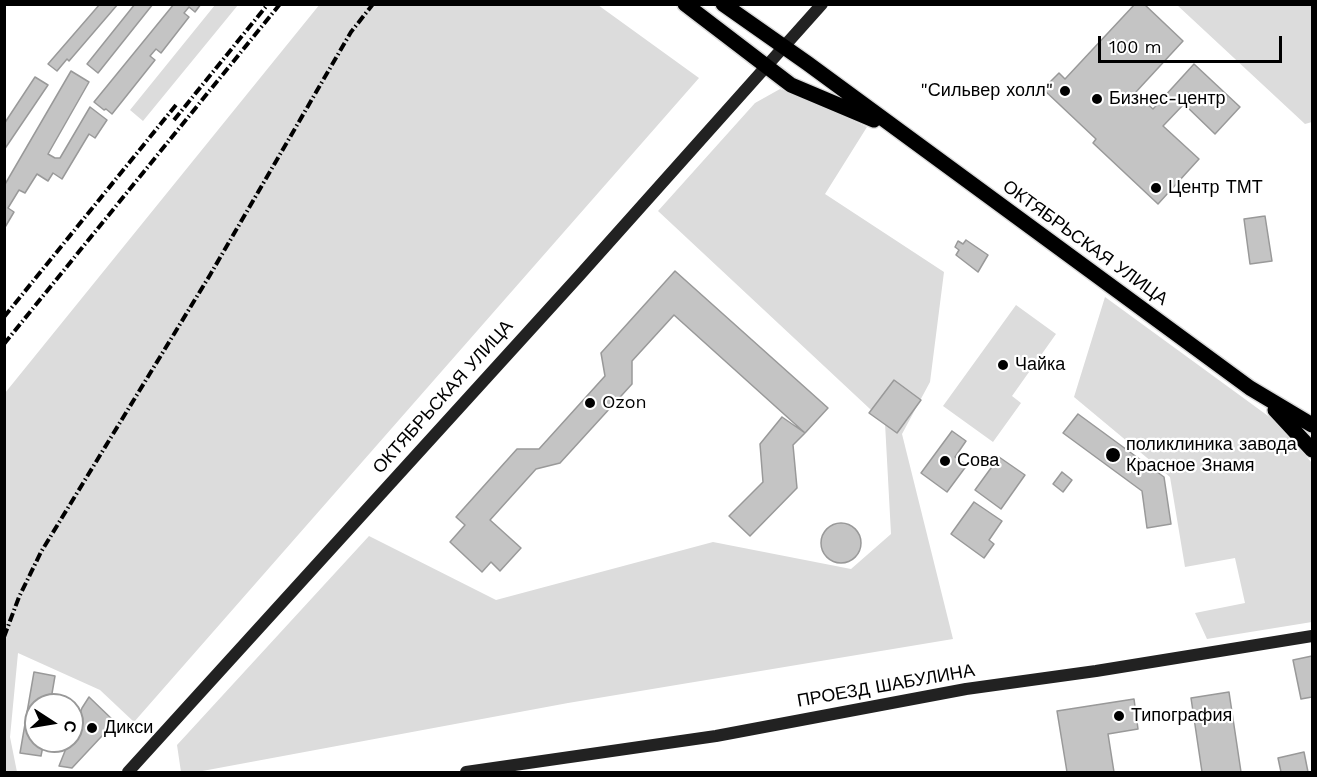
<!DOCTYPE html>
<meta charset="utf-8">
<style>
body{margin:0}
#map{position:relative;width:1317px;height:777px;overflow:hidden;background:#fff;font-family:"Work Sans",sans-serif}
canvas{display:block}
.frame{position:absolute;inset:0;border:6px solid #000;pointer-events:none}
.north{position:absolute;left:24px;top:693px;width:60px;height:60px;box-sizing:border-box;background:#fff;border:2px solid #999;border-radius:50%;rotate:102deg;font-size:16px;font-weight:700;line-height:24px;text-align:center;color:#000}
.north::after{content:'';display:block;margin:auto;width:21px;height:27px;background:#000;clip-path:polygon(50% 0,100% 100%,50% 72%,0 100%)}
.scale{position:absolute;left:1098px;top:36px;width:184px;height:27px;box-sizing:border-box;border:3px solid #000;border-top:0;padding-left:8px;font-size:18px;line-height:21px;white-space:nowrap;color:#000;-webkit-text-stroke:4px #fff;paint-order:stroke}
</style>
<div id="map">
<canvas width="1317" height="777"></canvas>
<div class="frame"></div>
<div class="north">С</div>
<div class="scale">100 m</div>
</div>
<script>
const ctx = document.querySelector('canvas').getContext('2d');
ctx.lineJoin = 'round';
function paint(path, color) { ctx.fillStyle = color; ctx.fill(path, 'evenodd'); }
const toPath = rows => new Path2D(rows.map(r => 'M' + r).join(''));
function strokePath(path, color, width, dash) { ctx.strokeStyle = color; ctx.lineWidth = width; ctx.lineCap = dash ? 'butt' : 'round'; ctx.setLineDash(dash || []); ctx.stroke(path); }
function drawText(font, color, halo, rows, align = 'center') {
  ctx.font = font + ' "Work Sans",sans-serif'; ctx.lineWidth = 4.5; ctx.setLineDash([]); ctx.textBaseline = 'middle'; ctx.strokeStyle = halo; ctx.fillStyle = color; for (const [text, x, y, turn = 0] of rows) {
    ctx.save(); ctx.translate(x, y); ctx.rotate((+turn || 0) * Math.PI / 180); ctx.textAlign = isNaN(turn) ? turn : align; if (halo) ctx.strokeText(text, 0, 0); ctx.fillText(text, 0, 0); ctx.restore();
  }
}
const green = toPath([
 [320,4,598,5,699,78,134,722,100,690,18,653,10,737,17,772,5,772,5,393],
 [215,5,238,5,143,121,130,110],
 [1177,5,1312,5,1312,122,1305,124],
 [780,89,804,98,867,127,825,194,944,272,930,382,902,434,953,639,568,703,197,772,181,772,177,745,369,536,496,600,713,542,851,569,891,534,885,423,658,211,755,103],
 [1105,297,1275,421,1312,463,1312,622,1207,639,1195,613,1245,603,1235,558,1185,567,1170,477,1074,397],
 [1016,305,1056,334,1012,396,1021,403,993,442,943,406]
]);
const building = toPath([
 [100,4,118,4,69,61,67,59,57,71,48,64,100,4],
 [135,4,153,4,98,73,87,64,135,4],
 [174,4,201,4,195,12,189,7,184,13,189,17,161,53,156,49,150,56,155,60,112,114,106,109,104,110,94,102,174,4],
 [1135,4,1144,4,1183,41,1135,93,1153,109,1194,64,1240,107,1215,134,1184,104,1163,126,1199,159,1158,204,1093,143,1096,139,1043,89,1059,73,1065,79,1135,4],
 [71,71,89,82,48,154,55,158,60,158,90,107,107,120,95,138,89,134,62,179,53,173,48,181,37,174,25,193,19,190,8,208,14,212,4,229,4,186,71,71],
 [35,77,48,85,4,150,4,124,35,77],
 [1265,216,1272,261,1250,264,1244,219,1265,216],
 [966,240,988,255,978,272,956,255,959,250,955,247,958,241,963,244,966,240],
 [675,271,828,408,805,433,674,315,632,361,632,384,560,463,536,469,490,520,521,548,500,571,491,562,482,572,450,542,465,525,456,517,517,449,539,449,605,376,601,353,675,271],
 [894,380,921,400,897,433,869,413,894,380],
 [1078,414,1164,477,1171,524,1147,528,1142,491,1063,433,1078,414],
 [782,417,805,433,793,445,797,488,750,536,729,516,763,482,760,444,782,417],
 [952,431,966,441,955,457,967,465,947,492,921,473,952,431],
 [999,457,1025,475,1001,509,975,490,999,457],
 [1062,472,1072,480,1063,492,1053,484,1062,472],
 [974,502,1002,521,989,540,994,544,984,558,951,534,974,502],
 '821 543a20 20 0 1 1 40 0a20 20 0 1 1-40 0Z',
 [1312,656,1312,697,1301,699,1293,660,1312,656],
 [34,672,55,676,50,705,36,705,36,741,44,741,41,756,20,753,34,672],
 [1229,692,1241,772,1202,772,1191,698,1229,692],
 [89,697,115,722,72,768,59,766,69,741,72,741,72,734,82,708,89,697],
 [1134,699,1138,729,1108,734,1114,772,1067,772,1057,711,1134,699],
 [1304,752,1308,772,1281,772,1278,758,1304,752]
]);
const secondary = toPath([
 [128,772,579,276,822,4],
 [466,772,716,736,966,689,1096,671,1312,636]
]);
const primary = toPath([
 [685,4,791,85,874,120],
 [723,4,807,63,1250,388,1312,425],
 [1275,410,1312,450]
]);
const rail = toPath([
 [174,120,268,4],
 [4,317,176,105],
 [4,344,280,4],
 [4,637,19,597,41,552,210,275,351,32,373,4]
]);
const markers = [
 [1065,91,6,"#000"],
 [1097,99,6,"#000"],
 [1156,188,6,"#000"],
 [1003,365,6,"#000"],
 [590,403,6,"#000"],
 [1113,455,8,"#000"],
 [945,461,6,"#000"],
 [1119,716,6,"#000"],
 [92,728,6,"#000"]
];
const poiNames = [
 ["\"Сильвер холл\"",1053,91,"right"],
 ["Бизнес-центр",1109,99],
 ["Центр ТМТ",1168,188],
 ["Чайка",1015,365],
 ["Ozon",602,403],
 ["поликлиника завода",1126,445],
 ["Красное Знамя",1126,466],
 ["Сова",957,461],
 ["Типография",1131,716],
 ["Дикси",104,728]
];
const streetNames = [
 ["ОКТЯБРЬСКАЯ УЛИЦА",1085,243,36],
 ["ОКТЯБРЬСКАЯ УЛИЦА",443,397,-48],
 ["ПРОЕЗД ШАБУЛИНА",886,686,-10]
];
paint(green, '#dcdcdc');
paint(building, '#c4c4c4');
strokePath(building, '#999', 1.5);
strokePath(primary, '#dbdbdb', 18);
strokePath(secondary, '#222', 12);
strokePath(primary, '#000', 15);
strokePath(rail, '#000', 4, [9, 3, 1.5, 3]);
for (const [x, y, r, color] of markers) { const dot = new Path2D(); dot.arc(x, y, r, 0, 2 * Math.PI); ctx.fillStyle = color; ctx.fill(dot); strokePath(dot, '#fff', 2); }
drawText('18px', '#000', '#fff', poiNames, 'left');
drawText('18px', '#000', '#fff', streetNames);
</script>
